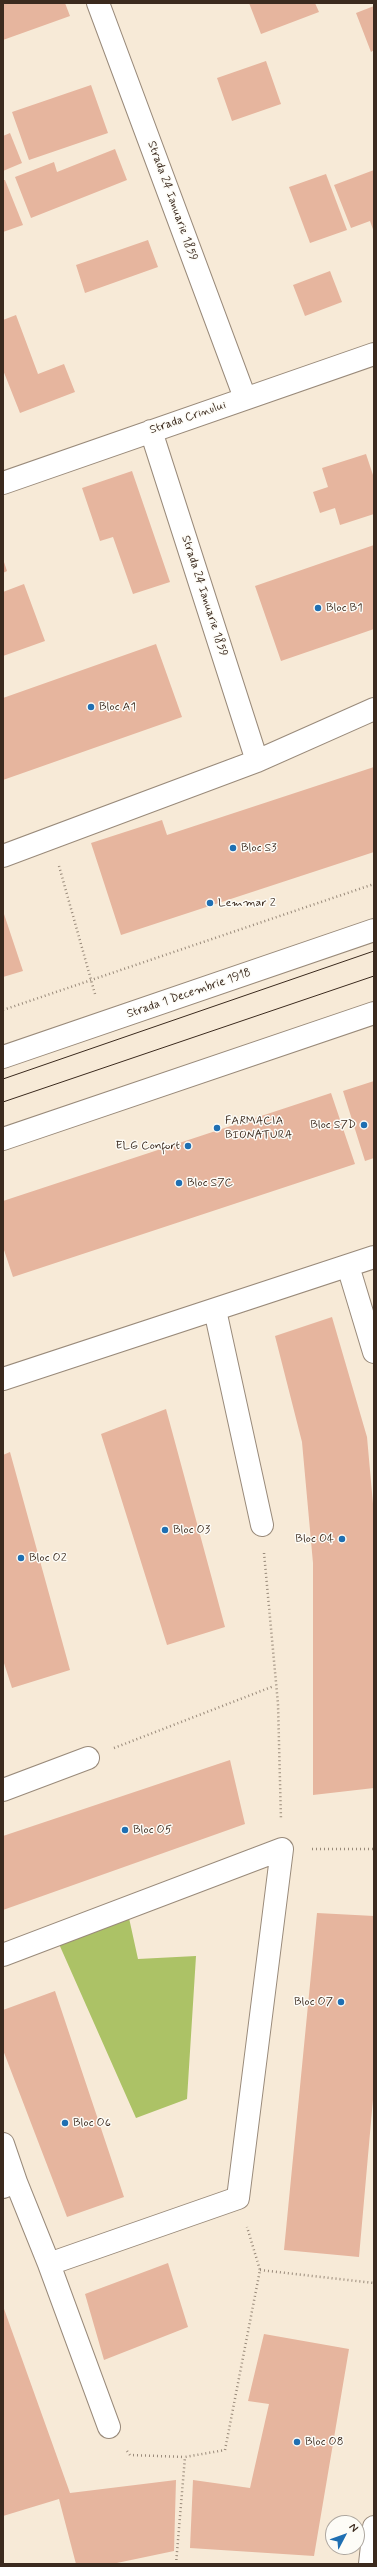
<!DOCTYPE html>
<style>
body{margin:0}
#map{position:relative;width:377px;height:2567px;overflow:hidden;background:#f7ead7;font-family:Mynerve,sans-serif}
canvas{display:block}
.frame{position:absolute;inset:0;border:4px solid #3b2a1e;pointer-events:none}
.north{position:absolute;left:325px;top:2515px;width:40px;height:40px;box-sizing:border-box;background:#fdfcf7;border:1px solid #afa8a0;border-radius:50%;rotate:49deg;font-size:11px;font-weight:700;line-height:16px;text-align:center;color:#3b2a1e}
.north::after{content:'';display:block;margin:auto;width:14px;height:18px;background:#1f6fb2;clip-path:polygon(50% 0,100% 100%,50% 72%,0 100%)}
</style>
<div id="map">
<canvas width="377" height="2567"></canvas>
<div class="frame"></div>
<div class="north">N</div>
</div>
<script>
const ctx = document.querySelector('canvas').getContext('2d');
ctx.lineJoin = 'round';
function paint(path, color) { ctx.fillStyle = color; ctx.fill(path, 'evenodd'); }
const toPath = rows => new Path2D(rows.map(r => 'M' + r).join(''));
function strokePath(path, color, width, dash) { ctx.strokeStyle = color; ctx.lineWidth = width; ctx.lineCap = dash ? 'butt' : 'round'; ctx.setLineDash(dash || []); ctx.stroke(path); }
function drawText(font, color, halo, rows, align = 'center') {
  ctx.font = font + ' Mynerve,sans-serif'; ctx.lineWidth = 3; ctx.setLineDash([]); ctx.textBaseline = 'middle'; ctx.strokeStyle = halo; ctx.fillStyle = color; for (const [text, x, y, turn = 0] of rows) {
    ctx.save(); ctx.translate(x, y); ctx.rotate((+turn || 0) * Math.PI / 180); ctx.textAlign = isNaN(turn) ? turn : align; if (halo) ctx.strokeText(text, 0, 0); ctx.fillText(text, 0, 0); ctx.restore();
  }
}
const green = toPath([
 [129,1918,138,1959,196,1956,187,2099,136,2118,59,1944]
]);
const building = toPath([
 [3,3,65,3,70,16,3,40],
 [249,3,315,3,319,12,261,34],
 [374,6,374,50,371,52,356,13],
 [266,61,281,104,232,121,217,78],
 [91,85,108,133,29,160,12,112],
 [10,133,22,163,3,171,3,136],
 [115,149,127,180,31,218,15,177,54,162,57,172],
 [374,170,374,232,370,221,351,228,334,185],
 [326,174,347,230,310,243,289,187],
 [3,180,5,180,23,225,3,232],
 [148,240,158,267,85,293,76,265],
 [330,271,342,302,305,316,293,285],
 [16,315,38,374,64,364,75,392,20,413,3,370,3,320],
 [366,454,374,478,374,514,340,525,335,508,320,513,313,492,328,487,322,468],
 [132,471,170,582,133,594,113,537,100,541,82,488],
 [374,545,374,629,281,661,255,586],
 [3,559,7,571,3,573],
 [24,584,45,641,3,656,3,592],
 [156,644,182,717,3,780,3,698],
 [374,767,374,852,121,935,91,843,162,820,167,835],
 [3,911,23,971,3,977],
 [374,1081,374,1158,365,1161,343,1091],
 [331,1093,355,1164,13,1277,3,1247,3,1201],
 [332,1317,367,1437,374,1515,374,1788,313,1795,313,1563,302,1442,275,1336],
 [166,1409,225,1627,167,1645,101,1434],
 [10,1452,70,1670,12,1688,3,1660,3,1455],
 [230,1760,245,1824,3,1910,3,1836],
 [317,1913,374,1916,374,2088,359,2257,284,2250],
 [55,1991,124,2197,67,2217,3,2050,3,2010],
 [168,2263,188,2327,104,2360,85,2294],
 [3,2306,70,2493,176,2480,174,2551,112,2564,76,2564,59,2499,3,2516],
 [264,2334,349,2349,314,2556,190,2548,193,2480,250,2488,269,2404,248,2401]
]);
const path = toPath([
 [59,866,95,994],
 [3,1010,374,884],
 [264,1553,278,1704,281,1820],
 [114,1748,274,1686],
 [312,1849,374,1849],
 [260,2270,374,2283],
 [127,2451,130,2455,185,2457],
 [176,2564,185,2457,225,2450,260,2270,247,2227]
]);
const minor = toPath([
 [98,3,245,398],
 [151,431,257,761],
 [3,483,374,354],
 [3,856,257,761,374,709],
 [348,1266,374,1352],
 [215,1310,262,1525],
 [3,1379,374,1257],
 [3,1790,88,1758],
 [3,1955,282,1849,238,2198,49,2264,16,2182,3,2187],
 [3,2144,16,2182],
 [49,2264,109,2427],
 [370,2564,374,2527]
]);
const major = toPath([
 [3,1057,374,930],
 [3,1139,374,1013]
]);
const tram = toPath([
 [3,1079,374,951],
 [3,1102,374,976]
]);
const markers = [
 [318,608,4,"#1f6fb2"],
 [91,707,4,"#1f6fb2"],
 [233,848,4,"#1f6fb2"],
 [210,903,4,"#1f6fb2"],
 [364,1125,4,"#1f6fb2"],
 [217,1128,4,"#1f6fb2"],
 [188,1146,4,"#1f6fb2"],
 [179,1183,4,"#1f6fb2"],
 [165,1530,4,"#1f6fb2"],
 [342,1539,4,"#1f6fb2"],
 [21,1558,4,"#1f6fb2"],
 [125,1830,4,"#1f6fb2"],
 [341,2002,4,"#1f6fb2"],
 [65,2123,4,"#1f6fb2"],
 [297,2442,4,"#1f6fb2"]
];
const streetNames = [
 ["Strada 24 Ianuarie 1859",172,201,70],
 ["Strada Crinului",188,418,-19],
 ["Strada 24 Ianuarie 1859",204,596,72],
 ["Strada 1 Decembrie 1918",189,994,-19]
];
const poiNames = [
 ["Bloc B1",326,608],
 ["Bloc A1",99,707],
 ["Bloc S3",241,848],
 ["Lemmar 2",218,903],
 ["FARMACIA",225,1121],
 ["BIONATURA",225,1135],
 ["Bloc S7D",356,1125,"right"],
 ["ELG Confort",180,1146,"right"],
 ["Bloc S7C",187,1183],
 ["Bloc O3",173,1530],
 ["Bloc O4",334,1539,"right"],
 ["Bloc O2",29,1558],
 ["Bloc O5",133,1830],
 ["Bloc O7",333,2002,"right"],
 ["Bloc O6",73,2123],
 ["Bloc O8",305,2442]
];
paint(green, '#acc266');
paint(building, '#e6b59e');
strokePath(minor, '#998a7a', 24);
strokePath(major, '#998a7a', 24);
strokePath(path, '#998a7a', 2.5, [1, 3]);
strokePath(minor, '#fff', 22);
strokePath(major, '#fff', 22);
strokePath(tram, '#3b2a1e', 1);
for (const [x, y, r, color] of markers) { const dot = new Path2D(); dot.arc(x, y, r, 0, 2 * Math.PI); ctx.fillStyle = color; ctx.fill(dot); strokePath(dot, '#fdfcf7', 1.5); }
drawText('12px', '#3b2a1e', '#fdfcf7', streetNames);
drawText('12px', '#3b2a1e', '#fdfcf7', poiNames, 'left');
</script>
